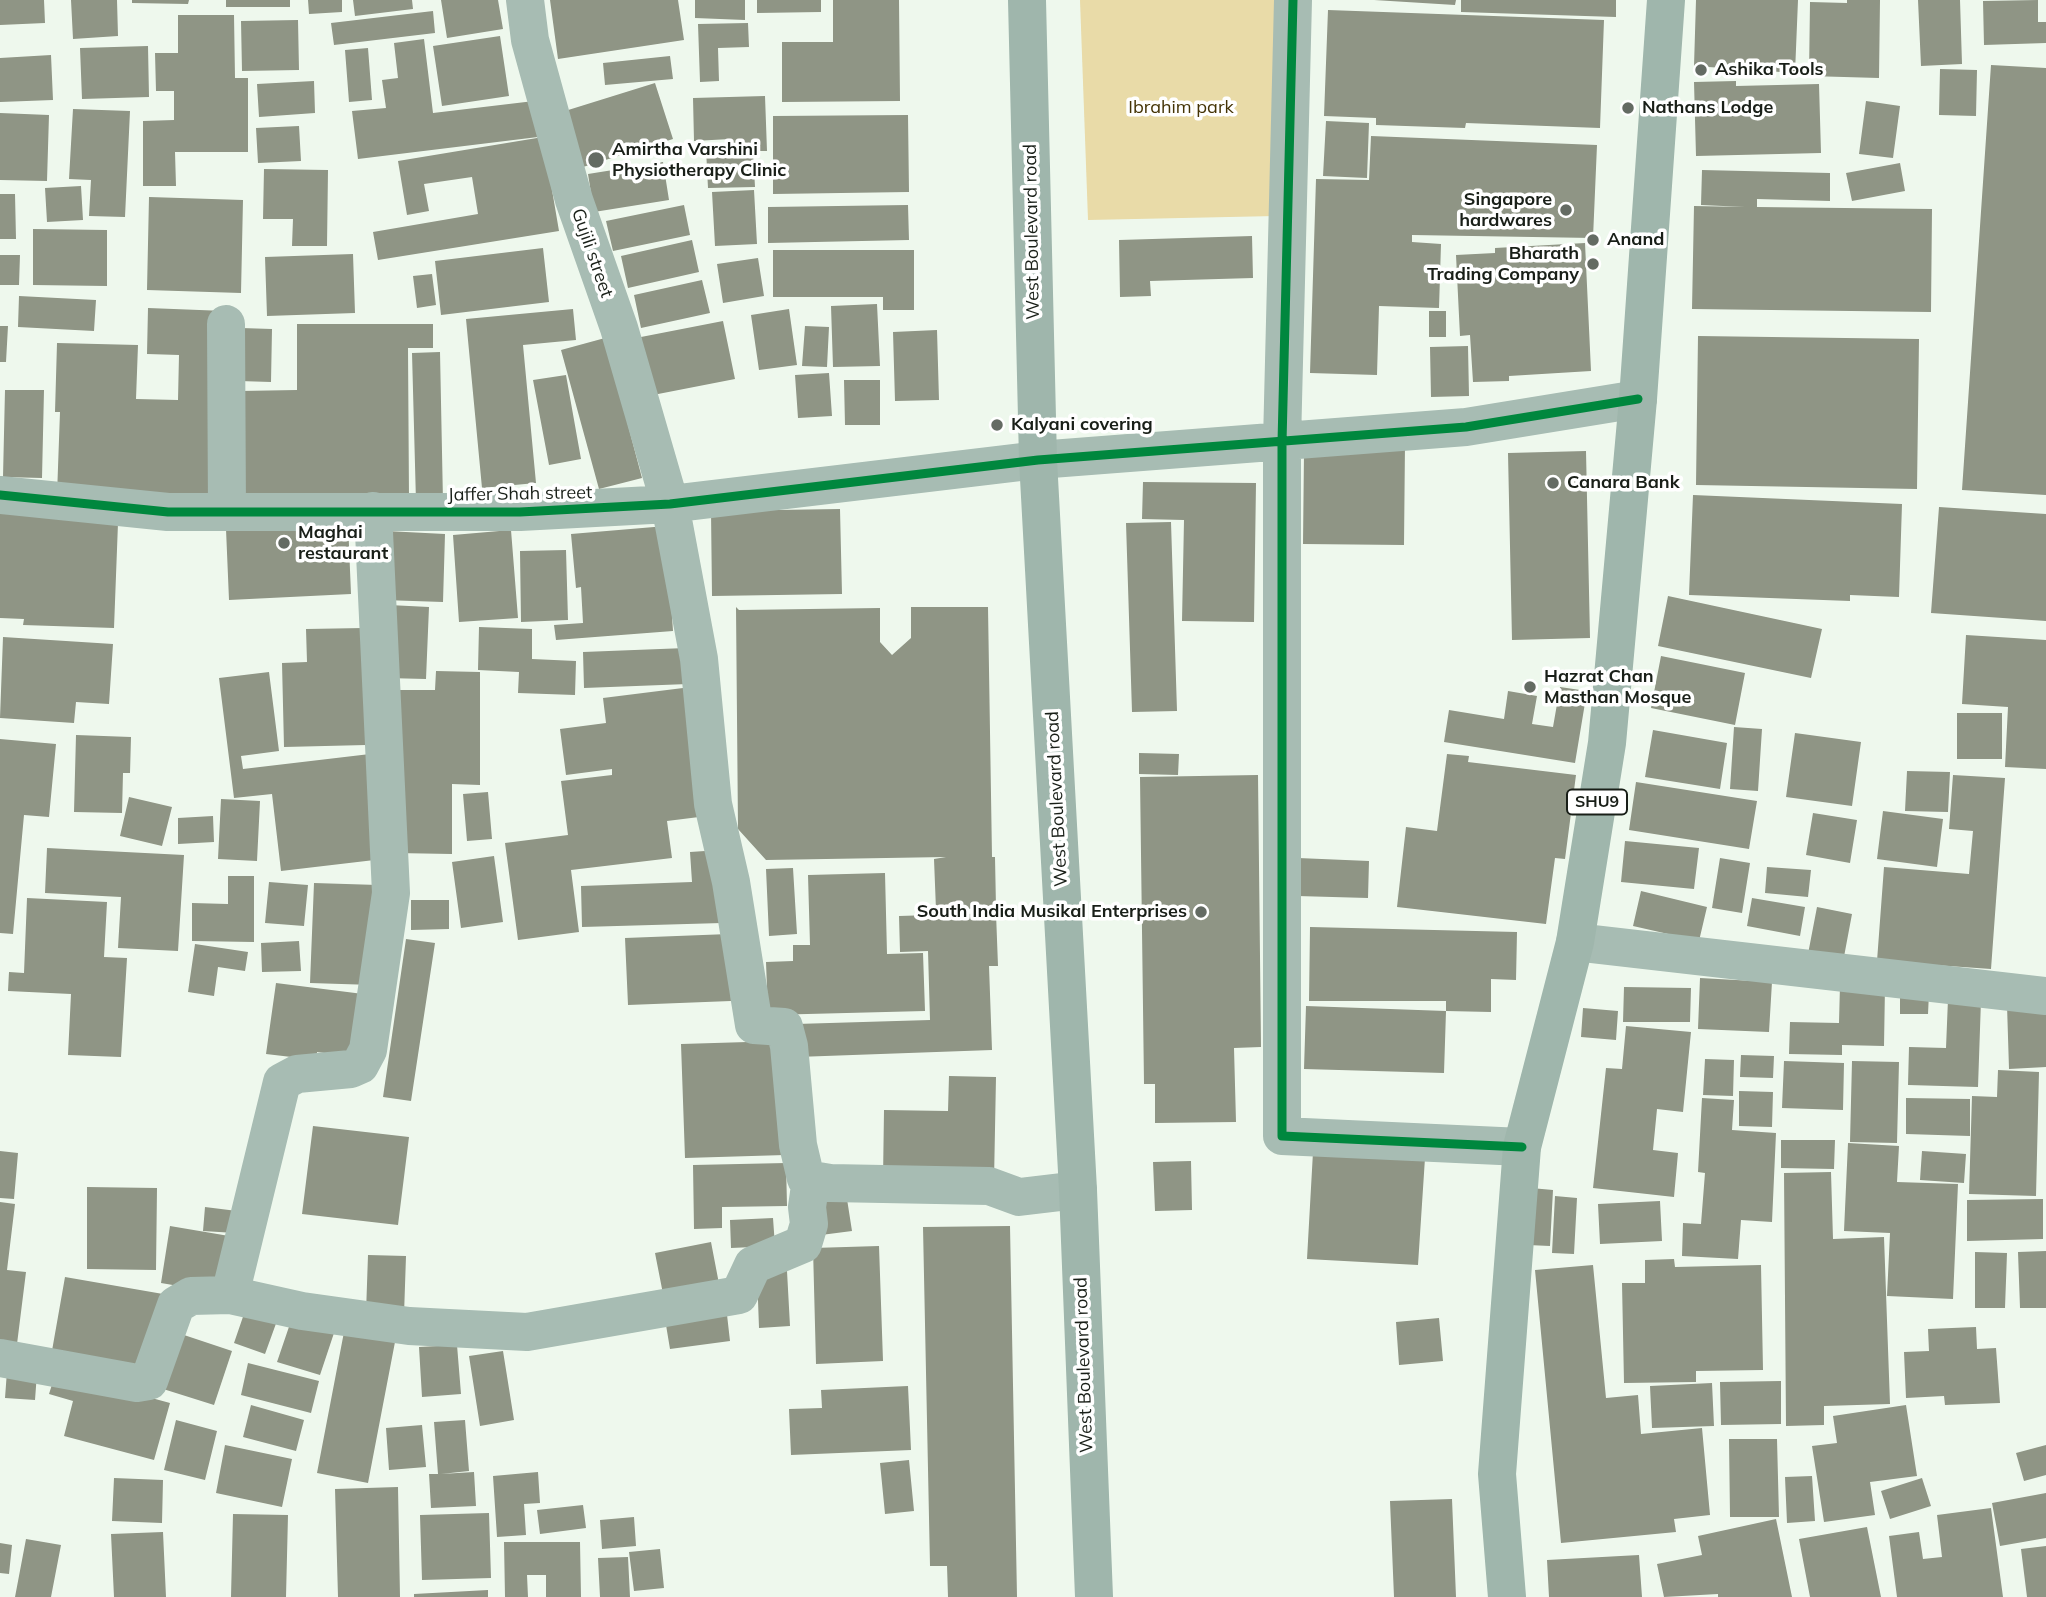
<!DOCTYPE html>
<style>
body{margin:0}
canvas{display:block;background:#eef8ed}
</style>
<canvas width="2046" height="1597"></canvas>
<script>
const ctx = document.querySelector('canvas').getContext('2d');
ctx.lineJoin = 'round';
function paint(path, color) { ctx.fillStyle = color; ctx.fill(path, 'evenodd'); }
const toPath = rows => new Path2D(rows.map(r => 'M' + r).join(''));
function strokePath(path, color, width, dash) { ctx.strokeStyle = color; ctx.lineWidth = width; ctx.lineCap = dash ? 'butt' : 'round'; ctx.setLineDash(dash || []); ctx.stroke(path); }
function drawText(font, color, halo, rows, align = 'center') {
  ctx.font = font + ' Mulish,sans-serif'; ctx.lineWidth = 7; ctx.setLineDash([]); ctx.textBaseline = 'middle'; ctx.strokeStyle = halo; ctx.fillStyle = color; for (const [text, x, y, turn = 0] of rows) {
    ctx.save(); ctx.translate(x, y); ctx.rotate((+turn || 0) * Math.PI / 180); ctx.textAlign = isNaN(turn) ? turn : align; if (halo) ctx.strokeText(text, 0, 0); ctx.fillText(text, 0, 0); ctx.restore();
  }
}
const green = toPath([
 [1080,0,1282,0,1276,216,1088,220]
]);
const building = toPath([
 [0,0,44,0,45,23,0,25],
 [71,0,117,0,118,36,73,39],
 [132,0,189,0,188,4,132,3],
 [226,0,290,0,290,7,226,7],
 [308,0,342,0,342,12,309,14],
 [353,0,412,0,413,9,355,16],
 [441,0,498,0,503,29,447,38],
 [550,0,678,0,684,40,558,59],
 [695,0,745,0,745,20,695,18],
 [757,0,821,0,821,12,757,13],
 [833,0,899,0,900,101,782,102,782,42,833,42],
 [1374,0,1456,0,1455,5],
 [1461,0,1616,0,1616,17,1461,12],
 [1696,0,1798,0,1795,73,1694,66],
 [1847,0,1880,0,1879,78,1809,76,1810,2,1847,3],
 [1918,0,1960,0,1962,64,1921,66],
 [2038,0,2038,22,2046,22,2046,43,1984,45,1983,1],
 [1328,10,1604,20,1600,128,1466,123,1465,128,1376,125,1376,118,1324,116],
 [433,11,435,33,334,45,331,23],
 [178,15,234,15,235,78,248,78,248,152,175,152,176,186,143,186,143,121,174,120,174,91,156,91,155,53,178,53],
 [298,20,299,70,242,71,241,21],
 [748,23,749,47,718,48,719,81,700,82,698,24],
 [500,36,509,96,442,106,433,46],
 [424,39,433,113,534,101,538,137,358,159,352,111,386,108,382,80,398,78,394,43],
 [148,46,149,97,82,99,80,48],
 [368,48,372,100,349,102,345,50],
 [51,55,53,100,0,102,0,58],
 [670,56,673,79,605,85,603,63],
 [1991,65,2046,68,2046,495,1962,490],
 [1940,69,1977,70,1976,116,1939,115],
 [314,81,315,113,259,117,257,84],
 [1736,81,1736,86,1819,84,1821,153,1696,156,1694,82],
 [655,83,673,139,583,167,565,111],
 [765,96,767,151,753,151,755,187,708,188,706,149,730,148,730,139,694,141,693,98],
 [1866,101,1900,106,1893,158,1859,154],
 [73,109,130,111,125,217,89,216,91,180,69,179],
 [0,113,49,115,47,181,0,180],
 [908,115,909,192,773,194,773,116],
 [1326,121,1369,123,1367,178,1323,176],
 [299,126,301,161,258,163,256,128],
 [1371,136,1597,145,1593,238,1412,235,1412,242,1441,244,1439,308,1379,306,1377,375,1310,373,1316,179,1369,180],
 [543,137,559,231,378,260,373,232,478,214,472,177,424,184,429,211,407,215,398,161],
 [663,162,669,200,594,212,588,174],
 [1900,163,1905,191,1852,201,1846,173],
 [264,169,328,170,327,246,292,246,293,219,263,219],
 [1702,170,1830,173,1830,201,1757,199,1757,207,1932,209,1931,312,1692,309,1694,206,1745,207,1701,205],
 [81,186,83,220,47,222,45,188],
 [754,190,757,244,715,246,712,192],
 [0,194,15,194,16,239,0,239],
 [149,197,243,200,241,293,147,290],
 [684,205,690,235,613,251,606,221],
 [908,205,909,240,768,243,768,207],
 [33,229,107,230,107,286,33,285],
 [1252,236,1253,278,1150,281,1151,296,1120,297,1119,240],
 [692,240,699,272,628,288,621,256],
 [1585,243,1591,371,1509,376,1509,381,1473,382,1470,335,1460,336,1456,255,1495,253,1495,248],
 [543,248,549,302,441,315,435,261],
 [773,250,914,250,914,310,883,310,883,297,773,297],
 [353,254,355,313,267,316,265,257],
 [0,255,20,255,19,285,0,285],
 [758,258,764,296,723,303,717,264],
 [432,274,436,305,417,308,413,276],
 [702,280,710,313,641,328,634,295],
 [19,296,96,300,94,331,18,327],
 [877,304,880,366,833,367,831,306],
 [148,308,225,311,220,498,57,495,60,412,55,412,57,343,138,345,136,399,178,400,179,355,147,354],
 [573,309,576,340,523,345,536,483,482,488,466,319],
 [789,309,797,365,759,370,751,315],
 [1429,311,1446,311,1446,337,1429,337],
 [723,321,735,379,653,395,641,337],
 [297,324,433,324,433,348,408,348,409,500,241,500,240,391,297,390],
 [0,326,8,326,6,362,0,362],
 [805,326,829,327,827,367,802,366],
 [241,328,272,329,271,382,239,381],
 [937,330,939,400,895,401,893,332],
 [1698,336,1919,339,1917,489,1696,485],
 [605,338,642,478,599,489,561,350],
 [1468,346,1469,396,1431,397,1430,347],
 [440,352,443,502,416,502,412,353],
 [829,373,832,416,798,418,795,375],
 [566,375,581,459,549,465,533,380],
 [844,380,880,380,880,425,845,425],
 [5,390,44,390,42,478,3,477],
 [1405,443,1404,545,1303,544,1304,452],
 [1586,451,1590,638,1512,640,1508,453],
 [1143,482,1256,483,1254,622,1182,621,1184,520,1142,519],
 [1693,495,1902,504,1899,597,1850,595,1850,601,1689,595],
 [1939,507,2046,514,2046,621,1931,613],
 [840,509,842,594,712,596,711,511],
 [0,511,118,523,114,628,23,625,24,619,0,618],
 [348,522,351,594,229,600,226,529],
 [1171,522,1177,711,1132,712,1126,523],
 [666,526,673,631,556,640,554,625,583,623,581,587,576,588,571,534],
 [511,530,518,618,459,622,453,535],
 [386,531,445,534,443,602,383,600],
 [566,550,568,620,521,622,520,551],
 [1668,596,1822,629,1811,678,1658,646],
 [389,605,429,607,426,679,386,678],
 [736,607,739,610,880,608,880,642,892,655,911,638,911,607,988,607,992,857,995,857,996,908,936,910,934,859,946,857,766,860,738,829],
 [479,627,532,629,532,659,576,661,575,695,518,693,519,672,478,670],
 [364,628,366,745,284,747,282,663,307,662,306,629],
 [1966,635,2046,640,2046,769,2005,767,2008,707,1962,704],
 [3,637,113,644,109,704,76,702,74,723,0,718],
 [686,648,688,684,584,688,583,652],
 [1661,656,1745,673,1735,725,1651,708],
 [436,671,480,672,480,785,452,784,452,854,395,853,396,690,435,690],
 [269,672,279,751,241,756,243,769,370,754,383,859,281,871,272,794,234,798,219,678],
 [691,687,707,816,667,821,672,858,571,870,579,932,518,940,505,843,568,835,561,781,612,775,612,769,566,775,560,729,606,723,603,698],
 [1560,687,1587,691,1575,763,1444,742,1449,710,1504,719,1508,691,1537,696,1532,724,1553,727],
 [1957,713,2002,713,2002,759,1957,759],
 [1734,727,1762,729,1758,791,1730,789],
 [1653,730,1727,743,1720,789,1645,777],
 [1795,733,1861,742,1852,806,1786,797],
 [76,735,131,737,130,773,123,773,122,813,74,812],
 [0,739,56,744,49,817,24,815,13,934,0,933],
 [1139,753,1179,754,1178,775,1139,774],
 [1447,754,1469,756,1468,762,1576,775,1565,859,1555,858,1546,924,1397,907,1406,827,1437,831],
 [1907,771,1950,772,1948,812,1905,811],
 [1258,775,1261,1047,1234,1048,1236,1122,1155,1123,1155,1084,1144,1084,1140,777],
 [1953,775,2005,778,1991,969,1877,961,1884,867,1969,874,1973,831,1949,829],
 [1636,782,1757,801,1749,849,1629,830],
 [488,792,492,839,467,841,463,794],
 [129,797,172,807,162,846,120,836],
 [221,799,260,801,257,861,218,859],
 [1883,811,1943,819,1937,867,1877,859],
 [1813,813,1857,820,1850,863,1806,855],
 [213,816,214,842,178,844,178,818],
 [1625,841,1699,848,1694,889,1621,882],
 [47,848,184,855,178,951,118,948,121,897,45,893],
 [720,850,722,923,582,927,581,886,692,882,690,852],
 [494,856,503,922,461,928,452,862],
 [1298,858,1369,861,1368,898,1297,896],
 [1720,858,1750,863,1742,913,1712,908],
 [1767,867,1811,870,1808,897,1765,893],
 [793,868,797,934,769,936,766,869],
 [885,873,887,954,923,953,925,1011,768,1015,766,962,793,961,793,945,810,945,808,875],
 [228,876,254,876,254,942,192,941,192,903,228,904],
 [269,882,308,885,304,926,265,923],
 [314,883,378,885,373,985,310,983],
 [1641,891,1707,907,1699,941,1633,926],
 [27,898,107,902,104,957,127,958,121,1057,68,1055,71,994,8,991,9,972,24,973],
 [1752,898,1805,907,1800,936,1747,926],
 [411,900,449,900,449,929,411,930],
 [1817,907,1852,914,1843,962,1808,954],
 [996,913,998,966,989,966,992,1050,797,1057,796,1024,930,1020,928,951,900,952,899,916],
 [1310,927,1517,932,1516,980,1491,979,1491,1012,1446,1011,1446,1001,1309,1001],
 [729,934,731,1001,628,1005,625,938],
 [406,939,435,943,411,1101,383,1097],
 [299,941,301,971,262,972,261,943],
 [195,944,248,952,245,971,218,967,214,996,188,992],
 [1700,978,1772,982,1769,1032,1698,1029],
 [276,983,363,994,355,1057,317,1052,317,1060,266,1054],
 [1840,985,1885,986,1884,1046,1842,1045,1842,1055,1789,1054,1790,1022,1839,1023],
 [1624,987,1691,988,1690,1022,1623,1022],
 [1900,992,1929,993,1928,1014,1900,1014],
 [1948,999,1981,1000,1978,1087,1908,1085,1909,1047,1946,1048],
 [2046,1004,2046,1067,2009,1069,2007,1005],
 [1306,1006,1446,1011,1444,1073,1304,1069],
 [1583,1008,1618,1011,1616,1040,1581,1037],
 [1626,1026,1691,1032,1683,1112,1657,1109,1653,1150,1678,1153,1674,1197,1593,1188,1606,1068,1622,1069],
 [781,1041,785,1155,685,1158,681,1044],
 [1741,1055,1774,1056,1773,1078,1740,1077],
 [1705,1059,1734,1060,1733,1096,1703,1095],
 [1784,1061,1844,1063,1843,1110,1782,1108],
 [1852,1061,1899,1062,1897,1143,1850,1142],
 [1998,1070,2039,1072,2036,1196,1969,1194,1972,1096,1997,1097],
 [949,1076,996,1077,994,1181,883,1179,884,1110,948,1111],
 [1739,1091,1773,1092,1772,1127,1739,1126],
 [1702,1098,1734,1100,1732,1130,1776,1133,1772,1222,1741,1220,1738,1259,1682,1256,1683,1223,1701,1224,1705,1173,1698,1172],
 [1906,1098,1970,1099,1970,1136,1906,1134],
 [313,1126,409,1137,398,1225,302,1214],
 [1781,1140,1835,1140,1834,1169,1781,1168],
 [1848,1143,1899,1146,1897,1182,1958,1184,1953,1299,1887,1296,1890,1233,1844,1231],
 [0,1151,18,1153,14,1199,0,1198],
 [1922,1151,1966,1154,1964,1183,1920,1180],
 [1313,1152,1425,1158,1418,1265,1307,1259],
 [1191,1161,1192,1210,1155,1211,1153,1162],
 [786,1163,787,1206,722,1207,722,1228,694,1229,693,1165],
 [1831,1172,1833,1239,1884,1237,1890,1404,1824,1406,1824,1425,1786,1426,1784,1173],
 [87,1187,157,1188,156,1270,87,1269],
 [1531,1188,1553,1190,1550,1246,1528,1245],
 [1555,1196,1577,1198,1574,1254,1552,1253],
 [847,1199,852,1231,821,1235,816,1203],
 [2043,1199,2043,1239,1967,1241,1967,1200],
 [1660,1201,1662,1241,1600,1244,1598,1204],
 [0,1202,15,1204,7,1270,26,1272,16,1352,0,1350],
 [205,1207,237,1211,235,1233,203,1231],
 [773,1218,775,1246,731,1248,730,1220],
 [170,1226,229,1236,220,1293,161,1283],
 [1010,1226,1017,1597,948,1597,947,1566,930,1566,923,1227],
 [711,1242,720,1289,664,1299,655,1253],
 [879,1246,883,1361,816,1364,813,1248],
 [2046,1251,2046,1308,2020,1308,2018,1252],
 [1975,1252,2007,1253,2005,1308,1975,1308],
 [368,1255,406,1256,404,1315,366,1313],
 [1674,1259,1675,1267,1761,1265,1763,1370,1696,1371,1696,1382,1624,1383,1622,1283,1645,1283,1645,1260],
 [1593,1265,1606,1398,1638,1395,1641,1434,1702,1428,1710,1515,1674,1519,1676,1532,1561,1543,1535,1270],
 [787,1271,790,1326,759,1328,757,1273],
 [65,1277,163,1294,148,1375,50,1362],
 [726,1306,730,1341,670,1349,664,1313],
 [246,1308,278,1318,265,1354,234,1343],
 [293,1315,335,1330,320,1375,277,1362],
 [1439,1318,1443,1361,1399,1365,1396,1322],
 [1976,1327,1977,1349,1996,1348,2000,1403,1945,1405,1944,1396,1906,1398,1904,1352,1929,1351,1928,1329],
 [344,1332,395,1342,368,1483,317,1473],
 [178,1333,232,1351,214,1405,160,1388],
 [457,1345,461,1394,422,1397,419,1347],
 [503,1351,514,1420,480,1426,469,1356],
 [248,1363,319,1381,311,1413,241,1395],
 [7,1371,37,1373,35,1400,5,1398],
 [56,1372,170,1403,154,1460,64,1436,73,1401,49,1394],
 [1781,1381,1781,1424,1721,1425,1720,1382],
 [1712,1383,1714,1426,1652,1428,1650,1386],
 [908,1386,911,1450,791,1455,789,1409,822,1408,821,1390],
 [251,1405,304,1420,296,1451,243,1437],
 [1906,1405,1917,1476,1870,1482,1875,1515,1824,1522,1812,1446,1837,1443,1833,1416],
 [176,1420,217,1431,205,1480,164,1470],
 [465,1420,469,1471,441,1474,474,1472,476,1506,431,1508,429,1474,438,1474,434,1422],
 [422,1425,426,1467,389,1470,386,1428],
 [1729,1439,1777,1439,1779,1517,1730,1517],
 [225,1445,292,1459,282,1507,216,1493],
 [2046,1445,2046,1475,2024,1481,2016,1453],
 [909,1460,914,1511,885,1514,880,1463],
 [538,1472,540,1503,524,1504,526,1535,497,1537,493,1476],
 [1812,1476,1815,1521,1787,1523,1785,1477],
 [114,1478,163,1480,162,1523,112,1521],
 [1922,1478,1931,1506,1890,1519,1881,1491],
 [398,1487,400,1597,338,1597,335,1489],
 [2046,1493,2046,1538,2000,1546,1992,1503],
 [1452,1499,1456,1597,1394,1597,1390,1501],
 [583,1505,586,1528,540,1534,537,1510],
 [1991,1508,2003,1597,1897,1597,1889,1536,1919,1532,1923,1559,1942,1557,1937,1515],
 [489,1513,491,1578,422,1580,420,1515],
 [233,1514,288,1515,286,1597,231,1597],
 [634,1517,636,1546,602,1549,600,1520],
 [1776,1519,1792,1597,1718,1597,1718,1594,1664,1597,1657,1564,1702,1555,1698,1536],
 [1867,1527,1881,1597,1810,1597,1799,1539],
 [163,1532,166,1597,114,1597,111,1534],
 [26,1539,61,1545,51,1597,15,1597],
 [504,1542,580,1542,581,1597,546,1597,546,1575,527,1575,528,1597,505,1597],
 [0,1543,12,1545,9,1574,0,1573],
 [2046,1546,2046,1597,2027,1597,2021,1549],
 [660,1549,664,1588,634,1591,629,1552],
 [1639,1555,1642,1597,1549,1597,1547,1560],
 [628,1557,630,1597,600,1597,598,1558],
 [488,1590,488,1597,414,1597,414,1594]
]);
const minor = toPath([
 [525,0,530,40,574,200,619,328,670,504,699,659,713,804,731,882,754,1025,784,1027,789,1046,798,1145,806,1179,830,1183,989,1186,1019,1197,1078,1190],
 [1293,0,1282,442,1282,1136,1522,1147],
 [226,324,227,512],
 [0,495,168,512,520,512,670,504,1038,460,1466,427,1638,399],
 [1575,942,2046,996],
 [230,1295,302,1311,409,1326,527,1332,739,1295,753,1265,803,1244,809,1224,807,1207,811,1179],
 [0,1358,137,1383,149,1381,176,1305,191,1296,230,1295,282,1082,297,1074,351,1069,360,1065,368,1050,391,893,373,511]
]);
const major = toPath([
 [1027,0,1038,460,1078,1190,1094,1597],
 [1507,1597,1497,1474,1522,1147,1575,942,1607,743,1638,399,1666,0]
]);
const cycleway = toPath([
 [1293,0,1282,442,1282,1136,1522,1147],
 [0,495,168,512,520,512,670,504,1038,460,1466,427,1638,399]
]);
const markers = [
 [1701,70,7,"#646b63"],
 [1628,108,7,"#646b63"],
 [596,160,9,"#646b63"],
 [1566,210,7,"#646b63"],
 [1593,240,7,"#646b63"],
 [1593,264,7,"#646b63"],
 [997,425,7,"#646b63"],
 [1553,483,7,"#646b63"],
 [284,543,7,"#646b63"],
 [1530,687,7,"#646b63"],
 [1201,912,7,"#646b63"]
];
const shields = [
 [1597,802,60]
];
const shieldNames = [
 ["SHU9",1597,802]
];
const poiNames = [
 ["Ashika Tools",1715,70],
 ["Nathans Lodge",1642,108],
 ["Amirtha Varshini",612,150],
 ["Physiotherapy Clinic",612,171],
 ["Singapore",1552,200,"right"],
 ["hardwares",1552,221,"right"],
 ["Anand",1607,240],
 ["Bharath",1579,254,"right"],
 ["Trading Company",1579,275,"right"],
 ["Kalyani covering",1011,425],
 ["Canara Bank",1567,483],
 ["Maghai",298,533],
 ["restaurant",298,554],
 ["Hazrat Chan",1544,677],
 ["Masthan Mosque",1544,698],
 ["South India Musikal Enterprises",1187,912,"right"]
];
const parkNames = [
 ["Ibrahim park",1181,108]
];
const streetNames = [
 ["West Boulevard road",1032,232,-91],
 ["Gujili street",592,253,71],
 ["Jaffer Shah street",520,494,-1],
 ["West Boulevard road",1057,799,-93],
 ["West Boulevard road",1084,1365,-92]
];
paint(green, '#e9dba8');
paint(building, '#8f9585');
strokePath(minor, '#a7bcb3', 38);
strokePath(major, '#9fb6ac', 38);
strokePath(cycleway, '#00873e', 9);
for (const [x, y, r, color] of markers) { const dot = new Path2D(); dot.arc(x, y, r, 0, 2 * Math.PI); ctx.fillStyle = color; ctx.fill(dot); strokePath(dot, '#fff', 2.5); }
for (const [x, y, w] of shields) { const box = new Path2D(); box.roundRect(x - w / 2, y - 12.5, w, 25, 5); ctx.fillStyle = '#fff'; ctx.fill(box); strokePath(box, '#191f18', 2); }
drawText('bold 16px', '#191f18', null, shieldNames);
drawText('bold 18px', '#191f18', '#fff', poiNames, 'left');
drawText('18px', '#443305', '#fff', parkNames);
drawText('18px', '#191f18', '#fff', streetNames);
</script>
